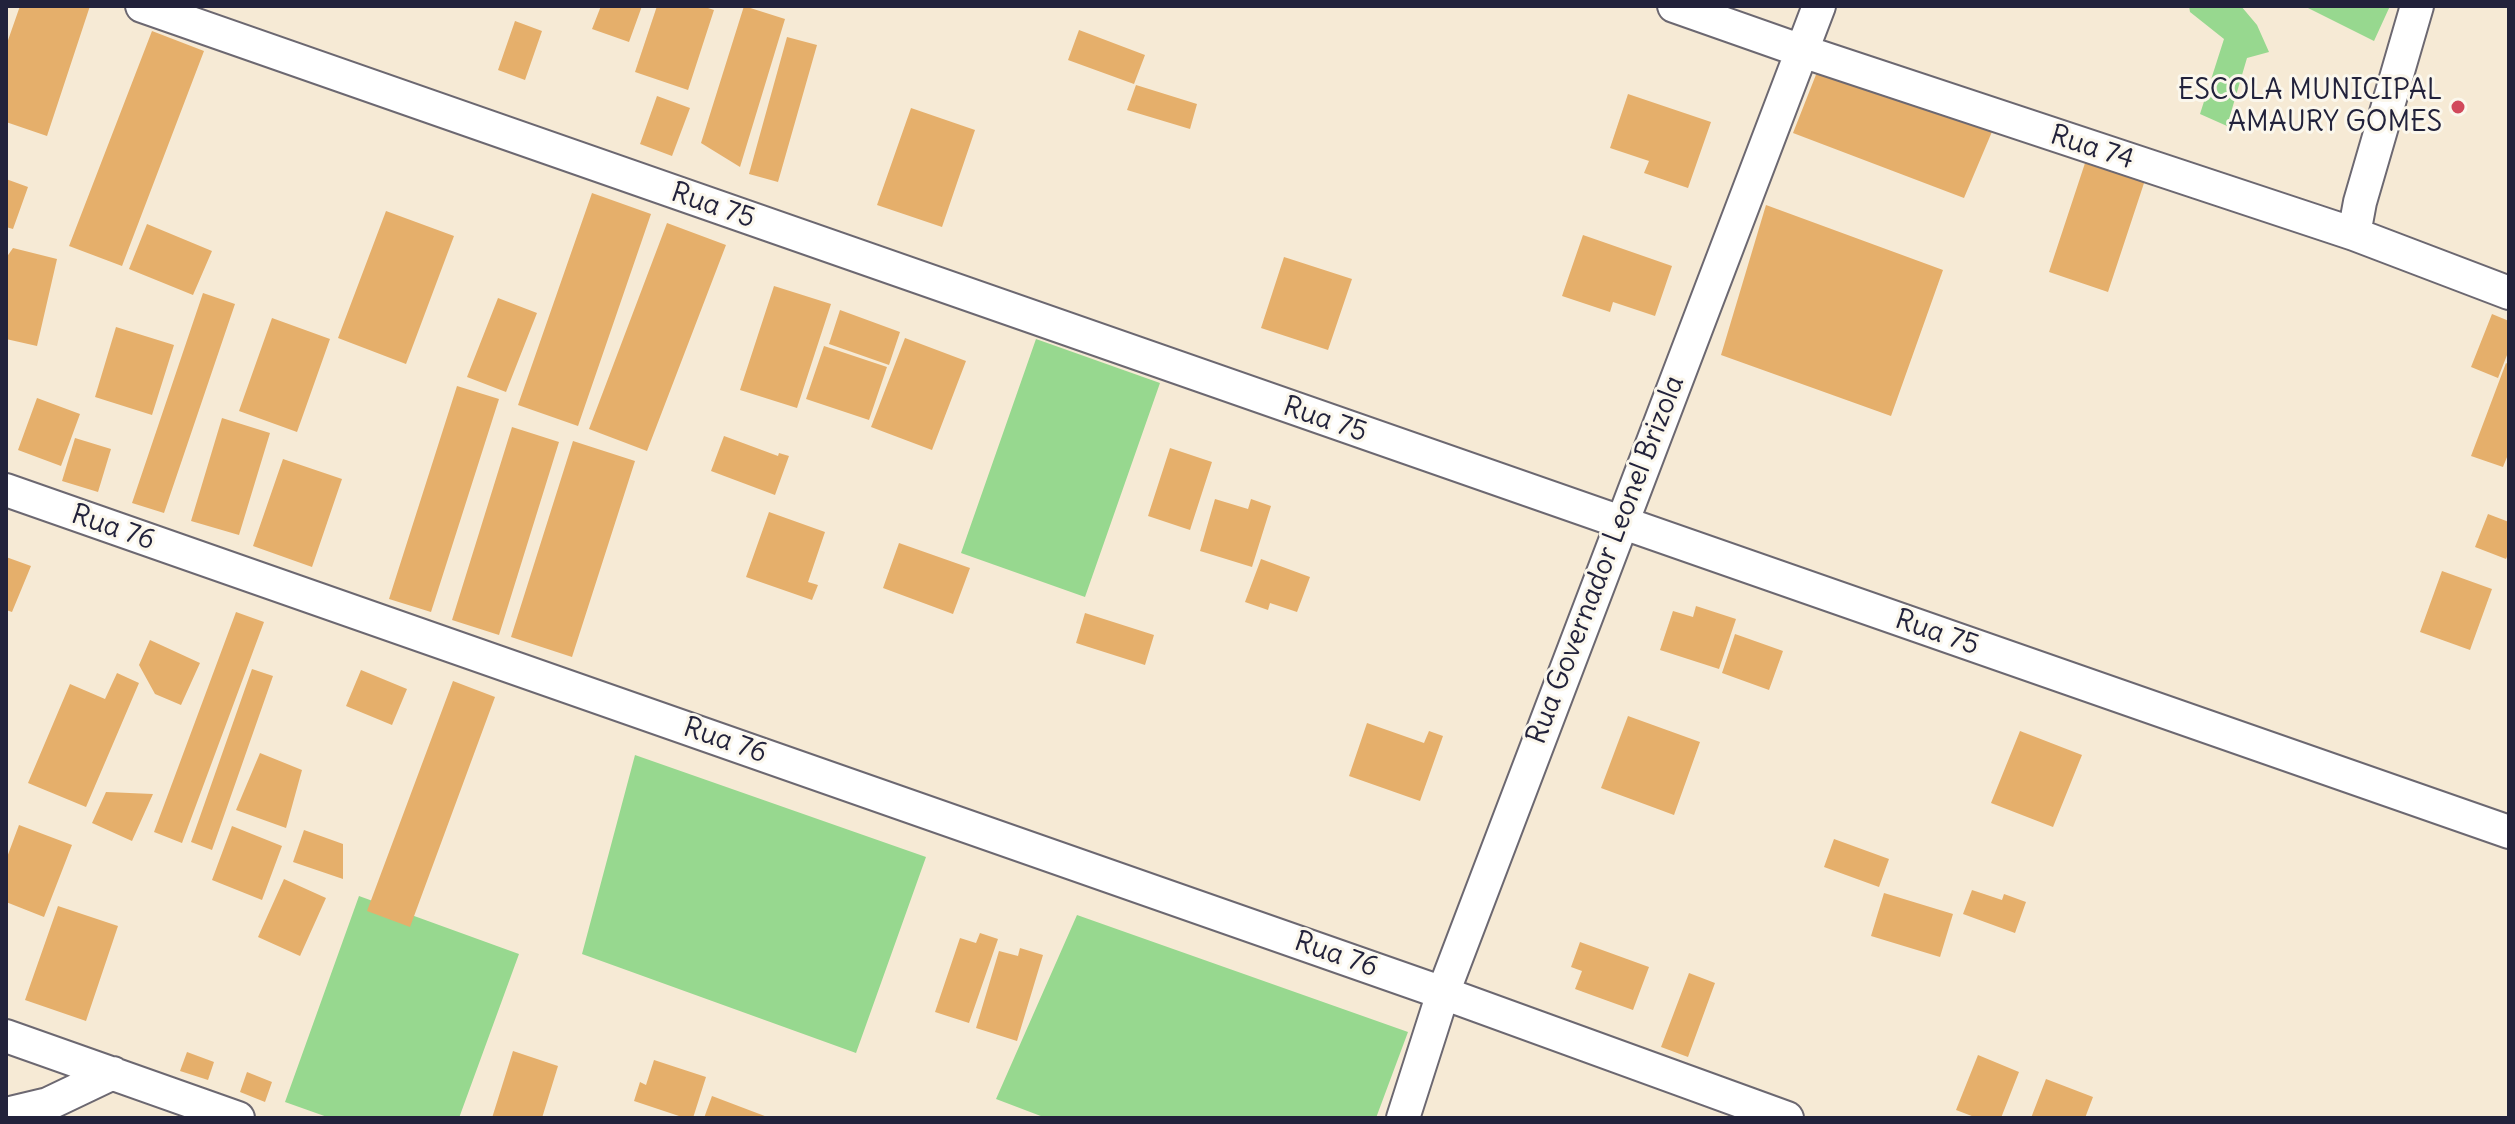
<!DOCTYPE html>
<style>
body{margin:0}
#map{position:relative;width:2515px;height:1124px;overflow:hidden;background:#f6ead5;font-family:Delius,sans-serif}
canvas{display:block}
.frame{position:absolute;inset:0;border:8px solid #22223b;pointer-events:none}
</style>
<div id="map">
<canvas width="2515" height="1124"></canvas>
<div class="frame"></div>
</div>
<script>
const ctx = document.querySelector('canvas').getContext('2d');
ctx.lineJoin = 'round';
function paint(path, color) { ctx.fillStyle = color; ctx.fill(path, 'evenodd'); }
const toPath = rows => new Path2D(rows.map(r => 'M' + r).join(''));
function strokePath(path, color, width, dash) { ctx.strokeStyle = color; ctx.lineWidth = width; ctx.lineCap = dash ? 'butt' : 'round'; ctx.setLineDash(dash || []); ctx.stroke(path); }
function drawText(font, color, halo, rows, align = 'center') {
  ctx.font = font + ' Delius,sans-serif'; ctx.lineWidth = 6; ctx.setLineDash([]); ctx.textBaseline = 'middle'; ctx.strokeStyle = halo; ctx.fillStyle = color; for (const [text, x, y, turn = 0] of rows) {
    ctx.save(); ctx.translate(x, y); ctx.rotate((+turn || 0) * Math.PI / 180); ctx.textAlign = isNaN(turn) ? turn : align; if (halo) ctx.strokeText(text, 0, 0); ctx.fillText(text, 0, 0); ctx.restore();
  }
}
const green = toPath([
 [2189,6,2241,6,2257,25,2269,52,2247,58,2227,126,2200,114,2224,39,2190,12],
 [2304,6,2390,6,2374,41],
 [1036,339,1160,383,1085,597,961,553],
 [635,755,926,857,856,1053,582,954],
 [359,896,519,954,459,1118,330,1118,285,1102],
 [1077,915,1408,1032,1376,1118,1046,1118,996,1099]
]);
const building = toPath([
 [20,6,90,6,47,136,6,122,6,46],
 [601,6,642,6,629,42,592,29],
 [657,6,702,6,714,10,688,90,635,72],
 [744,6,785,19,740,167,701,143],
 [515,21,542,31,525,80,498,70],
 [1079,30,1145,55,1134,84,1068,60],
 [152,31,204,51,122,266,69,246],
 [787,37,817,45,778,182,749,174],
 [1819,67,1994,127,1964,198,1793,133],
 [1136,85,1197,104,1190,129,1127,110],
 [1628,94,1711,122,1688,188,1644,173,1649,161,1610,148],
 [657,96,690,108,672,156,640,144],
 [911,108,975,130,942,227,877,205],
 [2088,154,2147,174,2108,292,2049,272],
 [6,179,28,187,13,229,6,227],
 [592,193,651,214,578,426,518,405],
 [1766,205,1943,270,1891,416,1721,355],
 [386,211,454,236,406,364,338,338],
 [667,223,726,245,647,451,589,429],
 [147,224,212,251,193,295,129,269],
 [1583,235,1672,266,1655,316,1613,302,1610,312,1562,296],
 [13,248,57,259,37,346,6,339,6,258],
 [1284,257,1352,279,1328,350,1261,328],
 [774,286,831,304,797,408,740,390],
 [203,293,235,304,164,513,132,503],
 [498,298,537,313,506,392,467,377],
 [840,310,900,332,889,365,829,344],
 [2492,314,2509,321,2509,350,2498,378,2471,367],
 [272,318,330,339,297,432,239,411],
 [116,327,174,345,152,415,95,397],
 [905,338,966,361,932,450,871,427],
 [824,346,887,367,869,420,806,399],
 [2506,363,2509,365,2509,452,2503,467,2471,456],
 [457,386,499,399,431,612,389,599],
 [37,398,80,414,61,466,18,450],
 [222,418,270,433,239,535,191,521],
 [512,427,559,442,499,635,452,620],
 [724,436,778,456,779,453,789,456,775,495,711,471],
 [75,438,111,449,98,492,62,481],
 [573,441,635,461,572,657,511,637],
 [1170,448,1212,462,1190,530,1148,516],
 [283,459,342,479,312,567,253,546],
 [1215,499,1248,509,1251,499,1271,506,1252,567,1200,551],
 [769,512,825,532,808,582,818,585,812,600,746,577],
 [2488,514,2509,522,2509,552,2506,559,2475,547],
 [899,543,970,568,953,614,883,588],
 [6,557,31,566,12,612,6,610],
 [1261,559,1310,577,1297,612,1270,603,1268,610,1245,602],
 [2442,571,2492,589,2470,650,2420,632],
 [1696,606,1736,619,1719,669,1660,650,1673,611,1693,617],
 [236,612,264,622,182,843,154,832],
 [1085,613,1154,635,1145,665,1076,643],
 [1735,634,1783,651,1769,690,1722,673],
 [150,640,200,663,181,705,155,694,139,665],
 [252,669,273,676,212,850,191,842],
 [361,670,407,689,392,725,346,706],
 [117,673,139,683,86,807,28,783,70,684,105,699],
 [453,681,495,697,410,927,367,911],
 [1628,716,1700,742,1674,815,1601,788],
 [1367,723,1424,743,1429,731,1443,736,1420,801,1349,776],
 [2020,731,2082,755,2053,827,1991,803],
 [260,753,302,770,286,828,236,810],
 [106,792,153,794,132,841,92,823],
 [19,825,72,845,44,917,6,902,6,860],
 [232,826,282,846,262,900,212,880],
 [304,830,343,844,343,879,293,862],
 [1834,839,1889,859,1879,887,1824,867],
 [284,879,326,898,300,956,258,937],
 [1972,890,2002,900,2004,894,2026,902,2015,933,1963,914],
 [1884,893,1953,914,1940,957,1871,936],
 [58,906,118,926,86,1021,25,1000],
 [980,933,998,939,969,1023,935,1012,960,938,976,943],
 [1580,942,1649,967,1633,1010,1575,989,1582,971,1571,967],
 [1020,948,1043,955,1017,1041,976,1028,999,951,1018,956],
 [1689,973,1715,983,1688,1057,1661,1047],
 [513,1051,558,1066,542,1118,492,1118],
 [187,1052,214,1062,208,1080,180,1071],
 [1978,1055,2019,1072,2001,1118,1977,1118,1956,1110],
 [654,1060,706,1077,693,1118,685,1118,634,1101,640,1082,646,1085],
 [247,1072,272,1082,265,1102,240,1092],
 [2046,1079,2093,1097,2085,1118,2031,1118],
 [712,1096,770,1118,704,1118]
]);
const street = toPath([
 [142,6,2509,832],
 [1674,6,1802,51,2354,234,2509,293],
 [2354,234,2360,202,2417,6],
 [6,490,1443,993,1787,1118],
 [6,1036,238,1118],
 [6,1114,48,1104,113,1073],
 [1403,1118,1443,993,1819,6]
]);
const markers = [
 [2458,107,8,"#d1495b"]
];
const poiNames = [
 ["ESCOLA MUNICIPAL",2442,91],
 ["AMAURY GOMES",2442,123]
];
const streetNames = [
 ["Rua 74",2092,148,18],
 ["Rua 75",713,206,19],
 ["Rua 75",1325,420,19],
 ["Rua 76",113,528,19],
 ["Rua Governador Leonel Brizola",1606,560,-69],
 ["Rua 75",1937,633,19],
 ["Rua 76",725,741,19],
 ["Rua 76",1336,955,19]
];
paint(green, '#97d88f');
paint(building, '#e5af6b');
strokePath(street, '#6c6871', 36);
strokePath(street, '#fff', 32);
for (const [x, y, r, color] of markers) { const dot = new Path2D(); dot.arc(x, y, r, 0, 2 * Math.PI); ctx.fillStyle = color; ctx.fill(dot); strokePath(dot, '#fbf7ec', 3); }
drawText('28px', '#22223b', '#fbf7ec', poiNames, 'right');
drawText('28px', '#22223b', '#fbf7ec', streetNames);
</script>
